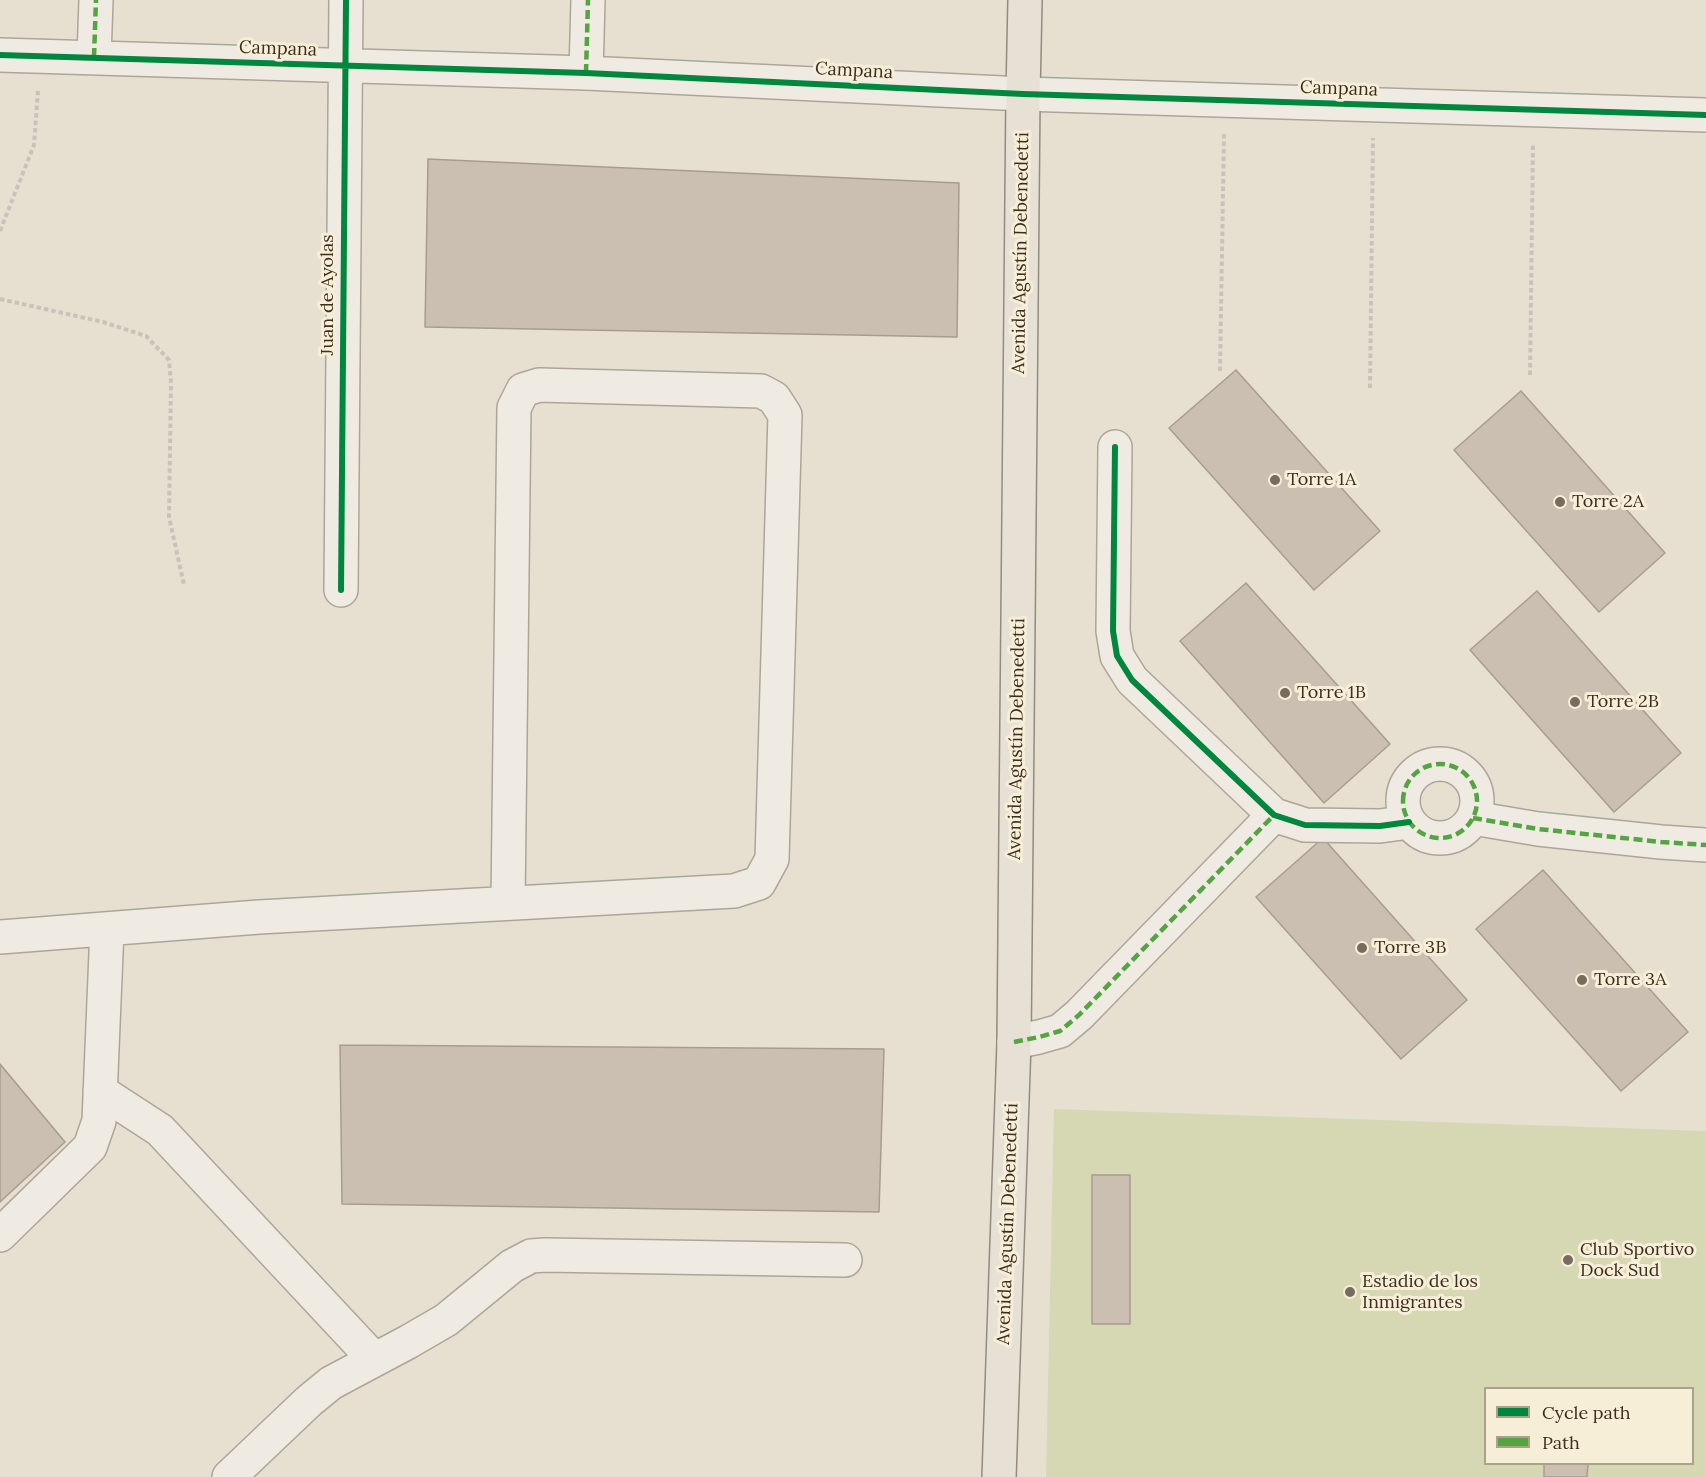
<!DOCTYPE html>
<meta charset="utf-8">
<style>
body{margin:0}
#map{position:relative;width:1706px;height:1477px;overflow:hidden;background:#e7e0d1;font-family:Lora,serif}
canvas{display:block}
.legend{position:absolute;left:1484px;top:1387px;width:210px;height:78px;box-sizing:border-box;background:#f7eed8;border:2px solid #ada18e;margin:0;padding:8px 10px;list-style:none;font-size:18px;color:#3d2e20}
.legend li{display:flex;align-items:center;gap:12px;height:30px}
.legend b{width:30px;border:2px solid #ada18e}
</style>
<div id="map">
<canvas width="1706" height="1477"></canvas>
<ul class="legend">
<li><b style="height:8px;background:#00873e"></b>Cycle path</li>
<li><b style="height:8px;background:#54a441"></b>Path</li>
</ul>
</div>
<script>
const ctx = document.querySelector('canvas').getContext('2d');
ctx.lineJoin = 'round';
function paint(path, color) { ctx.fillStyle = color; ctx.fill(path, 'evenodd'); }
const toPath = rows => new Path2D(rows.map(r => 'M' + r).join(''));
function strokePath(path, color, width, dash) { ctx.strokeStyle = color; ctx.lineWidth = width; ctx.lineCap = dash ? 'butt' : 'round'; ctx.setLineDash(dash || []); ctx.stroke(path); }
function drawText(font, color, halo, rows, align = 'center') {
  ctx.font = font + ' Lora,serif'; ctx.lineWidth = 6; ctx.setLineDash([]); ctx.textBaseline = 'middle'; ctx.strokeStyle = halo; ctx.fillStyle = color; for (const [text, x, y, turn = 0] of rows) {
    ctx.save(); ctx.translate(x, y); ctx.rotate((+turn || 0) * Math.PI / 180); ctx.textAlign = isNaN(turn) ? turn : align; if (halo) ctx.strokeText(text, 0, 0); ctx.fillText(text, 0, 0); ctx.restore();
  }
}
const green = toPath([
 [1054,1109,1706,1131,1706,1477,1587,1477,1588,1464,1692,1464,1692,1388,1486,1388,1486,1464,1544,1464,1544,1477,1046,1477],
 [1092,1175,1130,1175,1130,1324,1092,1324]
]);
const building = toPath([
 [428,159,959,183,957,337,425,327,428,159],
 [1236,370,1380,531,1314,590,1169,428,1236,370],
 [1521,391,1665,553,1599,612,1454,450,1521,391],
 [1246,583,1390,744,1324,803,1180,641,1246,583],
 [1537,591,1681,753,1614,812,1470,650,1537,591],
 [1323,838,1467,1000,1401,1059,1256,897,1323,838],
 [1543,870,1688,1032,1621,1091,1476,929,1543,870],
 [340,1045,884,1049,879,1212,342,1204,340,1045],
 [0,1064,65,1142,0,1202,0,1064],
 [1092,1175,1130,1175,1130,1324,1092,1324,1092,1175],
 [1544,1464,1588,1464,1587,1477,1544,1477,1544,1464]
]);
const path = toPath([
 [0,231,34,145,38,91],
 [0,299,103,322,146,336,169,360,171,383,169,517,184,585],
 [1220,371,1224,134],
 [1530,375,1533,143],
 [1370,388,1373,138]
]);
const minor = toPath([
 [0,55,586,73,1023,94,1706,115],
 [94,57,96,0],
 [586,73,588,0],
 [1115,447,1113,631,1117,656,1132,680,1274,815,1305,825,1380,826,1409,822],
 [341,590,346,0],
 '1403 801a37 37 0 1 1 74 0a37 37 0 1 1-74 0Z',
 [1473,818,1538,829,1661,842,1706,845],
 [0,937,259,917,734,891,759,883,772,859,785,415,774,398,761,391,539,385,523,390,514,408,508,903],
 [1014,1042,1039,1037,1060,1031,1079,1015,1274,815],
 [100,1091,160,1130,374,1359],
 [0,1235,90,1147,99,1121,107,929],
 [229,1477,309,1401,331,1383,408,1342,446,1320,512,1266,531,1256,545,1255,845,1260]
]);
const major = toPath([
 [999,1477,1014,1042,1023,94,1025,0]
]);
const quiet = toPath([
 [94,57,96,0],
 [586,73,588,0],
 '1403 801a37 37 0 1 1 74 0a37 37 0 1 1-74 0Z',
 [1473,818,1538,829,1661,842,1706,845],
 [1014,1042,1039,1037,1060,1031,1079,1015,1274,815]
]);
const cycleway = toPath([
 [0,55,586,73,1023,94,1706,115],
 [1115,447,1113,631,1117,656,1132,680,1274,815,1305,825,1380,826,1409,822],
 [341,590,346,0]
]);
const markers = [
 [1275,480,6,"#786c5e"],
 [1560,502,6,"#786c5e"],
 [1285,693,6,"#786c5e"],
 [1575,702,6,"#786c5e"],
 [1362,948,6,"#786c5e"],
 [1582,980,6,"#786c5e"],
 [1568,1260,6,"#786c5e"],
 [1350,1292,6,"#786c5e"]
];
const streetNames = [
 ["Campana",278,49,2],
 ["Campana",854,71,3],
 ["Campana",1339,89,2],
 ["Avenida Agustín Debenedetti",1021,253,-89],
 ["Juan de Ayolas",328,295,-90],
 ["Avenida Agustín Debenedetti",1017,739,-89],
 ["Avenida Agustín Debenedetti",1008,1224,-88]
];
const poiNames = [
 ["Torre 1A",1287,480],
 ["Torre 2A",1572,502],
 ["Torre 1B",1297,693],
 ["Torre 2B",1587,702],
 ["Torre 3B",1374,948],
 ["Torre 3A",1594,980],
 ["Club Sportivo",1580,1250],
 ["Dock Sud",1580,1271],
 ["Estadio de los",1362,1282],
 ["Inmigrantes",1362,1303]
];
paint(green, '#d6d7b3');
paint(building, '#cbbfb2');
strokePath(building, '#a89c90', 1.5);
strokePath(minor, '#ada599', 36);
strokePath(major, '#928b80', 36);
strokePath(path, '#c8c2b9', 4, [4.5, 3]);
strokePath(minor, '#efebe3', 33);
strokePath(major, '#e6e1d4', 33);
strokePath(quiet, '#54a441', 4.5, [9, 4.5]);
strokePath(cycleway, '#00873e', 6);
for (const [x, y, r, color] of markers) { const dot = new Path2D(); dot.arc(x, y, r, 0, 2 * Math.PI); ctx.fillStyle = color; ctx.fill(dot); strokePath(dot, '#f7eed8', 2); }
drawText('18px', '#3d2e20', '#f7eed8', streetNames);
drawText('18px', '#3d2e20', '#f7eed8', poiNames, 'left');
</script>
